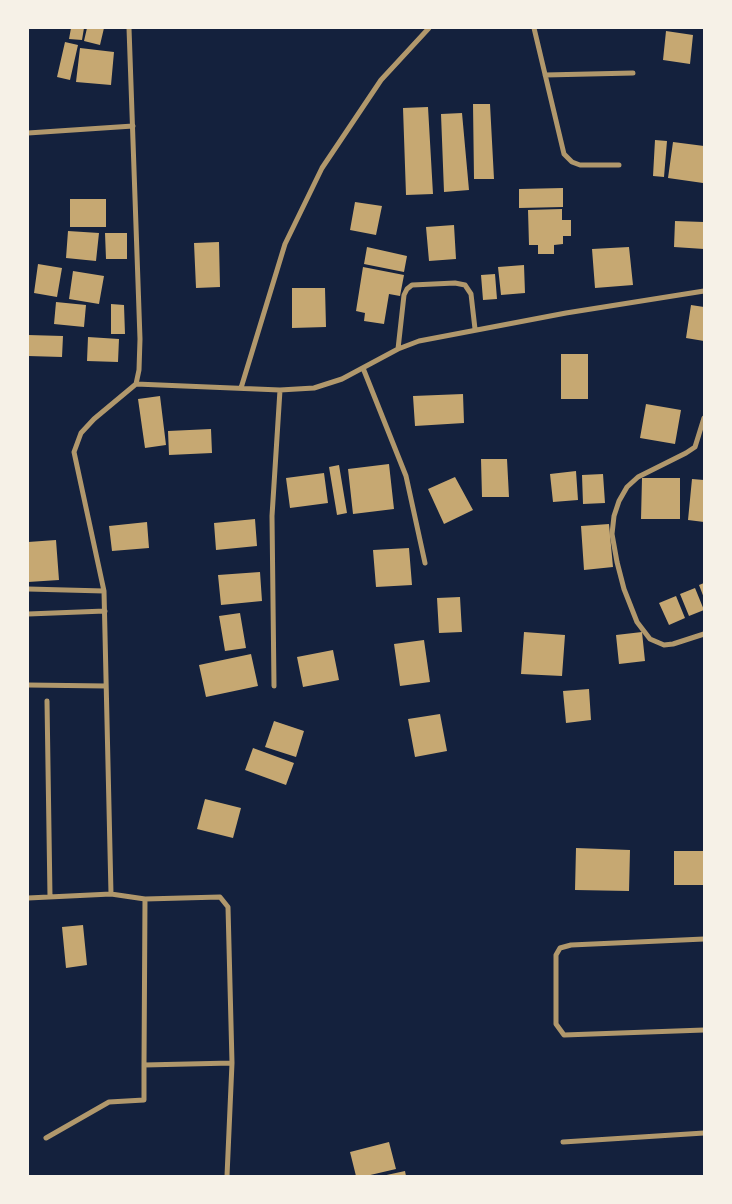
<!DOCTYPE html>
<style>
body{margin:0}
#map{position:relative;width:732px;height:1204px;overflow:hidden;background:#14213d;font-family:Rubik,sans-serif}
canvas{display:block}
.frame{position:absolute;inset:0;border:29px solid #f6f1e7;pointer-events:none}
</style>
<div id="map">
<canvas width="732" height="1204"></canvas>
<div class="frame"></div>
</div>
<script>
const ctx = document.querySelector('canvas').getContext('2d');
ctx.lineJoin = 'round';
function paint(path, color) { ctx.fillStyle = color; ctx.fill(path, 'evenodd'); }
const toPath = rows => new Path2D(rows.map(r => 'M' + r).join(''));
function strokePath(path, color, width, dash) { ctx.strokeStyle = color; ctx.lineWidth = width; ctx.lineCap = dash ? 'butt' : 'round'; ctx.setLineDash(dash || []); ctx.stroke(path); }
const building = toPath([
 [71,28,84,28,82,40,69,39],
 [87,28,104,28,100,45,84,41],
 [666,31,693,35,690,64,663,60],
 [65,42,78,45,70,80,57,77],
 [80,48,114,52,111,85,76,82],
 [473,104,490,104,494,179,474,179],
 [428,107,433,194,406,195,403,108],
 [462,113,469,190,444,192,441,114],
 [655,140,667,141,664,177,653,176],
 [673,142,704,146,703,183,668,178],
 [563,188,563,207,519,208,519,189],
 [70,199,106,199,106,227,70,227],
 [355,202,382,206,376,235,350,230],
 [562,209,562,220,571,220,571,236,563,236,563,244,554,245,554,254,538,254,538,245,529,245,528,210],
 [675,221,704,222,704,249,674,247],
 [454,225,456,259,429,261,426,227],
 [68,231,99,233,96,261,66,258],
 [105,233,127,233,127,259,106,259],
 [219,242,220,287,196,288,194,243],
 [367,247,407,256,404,272,364,264],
 [629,247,633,285,595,288,592,249],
 [38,264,62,268,57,297,34,293],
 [524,265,525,293,501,295,498,267],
 [363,267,404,275,400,296,389,294,384,324,364,321,365,313,356,311],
 [73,271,104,276,99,304,69,299],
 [495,274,497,299,483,300,481,275],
 [292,288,325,288,326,327,292,328],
 [56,302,86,305,84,327,54,324],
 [111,304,124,305,125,334,111,334],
 [691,305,704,307,704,341,686,338],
 [28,335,63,336,62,357,28,356],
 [88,337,119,339,118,362,87,361],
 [561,354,588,354,588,399,561,399],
 [463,394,464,423,415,426,413,396],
 [160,396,166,445,145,448,138,399],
 [646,404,681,410,675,444,640,438],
 [211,429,212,453,169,455,168,431],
 [481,459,507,459,509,497,482,497],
 [389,464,394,509,353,514,348,469],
 [339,465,347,513,337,515,329,467],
 [576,471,578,500,553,502,550,474],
 [324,473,328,503,290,508,286,478],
 [603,474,605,503,583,504,582,475],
 [455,477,473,510,444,524,428,489],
 [642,478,680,478,680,519,641,519],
 [692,479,704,480,704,522,688,520],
 [255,519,257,546,216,550,214,523],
 [147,522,149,548,112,551,109,526],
 [609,524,613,567,584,570,581,526],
 [56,540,59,580,28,582,28,542],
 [409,548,412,585,376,587,373,550],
 [260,572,262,601,221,605,218,575],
 [704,583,704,598,699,585],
 [695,588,704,610,689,616,680,594],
 [676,596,685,618,669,625,659,603],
 [460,597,462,632,439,633,437,598],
 [240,613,246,648,225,651,219,616],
 [524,632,565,635,562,676,521,674],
 [642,632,645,661,619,664,616,635],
 [424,640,430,682,400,686,394,644],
 [333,650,339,680,303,687,297,657],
 [251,654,258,686,206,697,199,665],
 [589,689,591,720,566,723,563,691],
 [440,714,447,751,415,757,408,719],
 [274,721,304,731,296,757,265,747],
 [253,748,294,763,286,785,245,770],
 [205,799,241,808,233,838,197,829],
 [576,848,630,850,629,891,575,890],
 [674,851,704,851,703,885,674,885],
 [83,925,87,965,66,968,62,927],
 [389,1142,396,1169,366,1176,356,1176,350,1152],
 [405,1171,406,1176,382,1176]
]);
const minor = toPath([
 [534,28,564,154,572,162,580,165,619,165],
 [545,75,633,73],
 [28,133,133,126],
 [398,349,404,295,407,289,412,285,455,283,465,285,471,294,475,329],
 [363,368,406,476,425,563],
 [136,384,280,390,314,388,342,379,398,349,419,341,566,313,704,291],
 [241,388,285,244,322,168,381,80,429,28],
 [704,418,695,447,686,453,638,477,627,487,619,501,614,516,612,534,617,562,624,589,637,622,650,639,664,645,673,644,704,634],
 [28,589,104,591],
 [28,614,105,611],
 [28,685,106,686],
 [274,686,272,516,280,390],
 [47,701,50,897],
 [111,894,145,899,220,897,228,907,232,1063,227,1176],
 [28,898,111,894,104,591,74,452,81,433,94,419,136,384,139,370,140,339,129,28],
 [704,939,571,945,560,948,556,955,556,1024,564,1035,704,1030],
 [144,1065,145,899],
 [46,1138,109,1102,144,1100,144,1065,232,1063],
 [563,1142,704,1133]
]);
paint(building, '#c6a872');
strokePath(minor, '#b1986c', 5);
</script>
